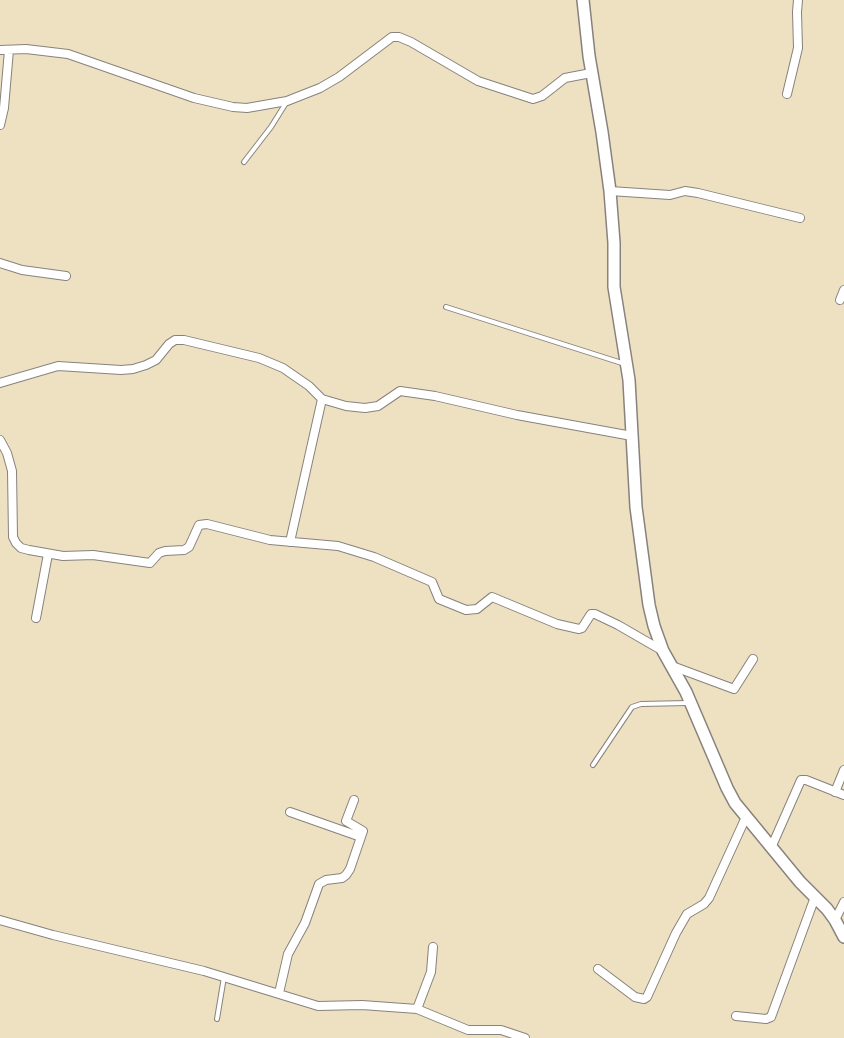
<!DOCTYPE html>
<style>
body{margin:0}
canvas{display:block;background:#ede1c1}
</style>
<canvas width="844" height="1038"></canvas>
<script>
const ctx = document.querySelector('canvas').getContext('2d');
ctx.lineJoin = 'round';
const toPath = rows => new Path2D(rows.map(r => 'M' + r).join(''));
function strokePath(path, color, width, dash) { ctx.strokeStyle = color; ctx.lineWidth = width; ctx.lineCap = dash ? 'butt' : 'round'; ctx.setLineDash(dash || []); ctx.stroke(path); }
const service = toPath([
 [244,162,271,127,286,103],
 [446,307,625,364],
 [593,765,632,707,641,704,688,703],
 [217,1019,224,977]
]);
const minor = toPath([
 [0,50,26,49,68,54,194,98,233,107,247,108,287,101,320,88,339,77,392,37,399,37,411,42,478,81,533,99,542,96,565,78,591,73],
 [787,94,798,48,797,12,798,0],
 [0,125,4,108,9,50],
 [610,191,670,195,685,191,698,193,800,218],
 [0,263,22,270,66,276],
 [840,300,844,290],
 [0,383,58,366,121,370,133,369,146,365,156,360,169,344,175,340,184,340,259,358,283,368,309,386,322,399,346,406,365,408,378,406,400,391,435,396,517,415,632,436],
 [0,440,7,453,12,471,13,537,16,543,21,548,29,550,63,556,93,555,150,563,159,553,165,551,184,550,189,547,199,525,207,524,270,540,338,546,374,557,432,582,439,599,466,610,477,609,492,597,557,624,579,629,582,628,591,614,595,614,618,625,663,651],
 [290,542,322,399],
 [36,618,48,554],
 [672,666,734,689,753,659],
 [835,792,844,770],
 [290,812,361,837],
 [771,848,801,780,806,780,844,795],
 [0,920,53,935,204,971,318,1006,362,1005,417,1009,468,1030,501,1030,525,1038],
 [835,920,844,902],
 [598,969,635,997,644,999,647,997,676,933,687,914,704,904,709,898,746,817],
 [279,993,288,954,305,923,319,884,326,880,342,878,346,875,350,869,363,831,346,821,354,800],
 [417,1009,431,972,433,947],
 [736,1016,766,1019,771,1017,815,897]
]);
const secondary = toPath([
 [583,0,589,56,602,132,610,191,614,243,614,287,629,380,636,507,649,605,654,626,663,651,686,692,727,788,735,803,800,882,827,909,835,920,844,937]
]);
strokePath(service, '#88827e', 6);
strokePath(minor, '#88827e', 10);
strokePath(secondary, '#88827e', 14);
strokePath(service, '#fff', 4);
strokePath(minor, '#fff', 8);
strokePath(secondary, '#fff', 11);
</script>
